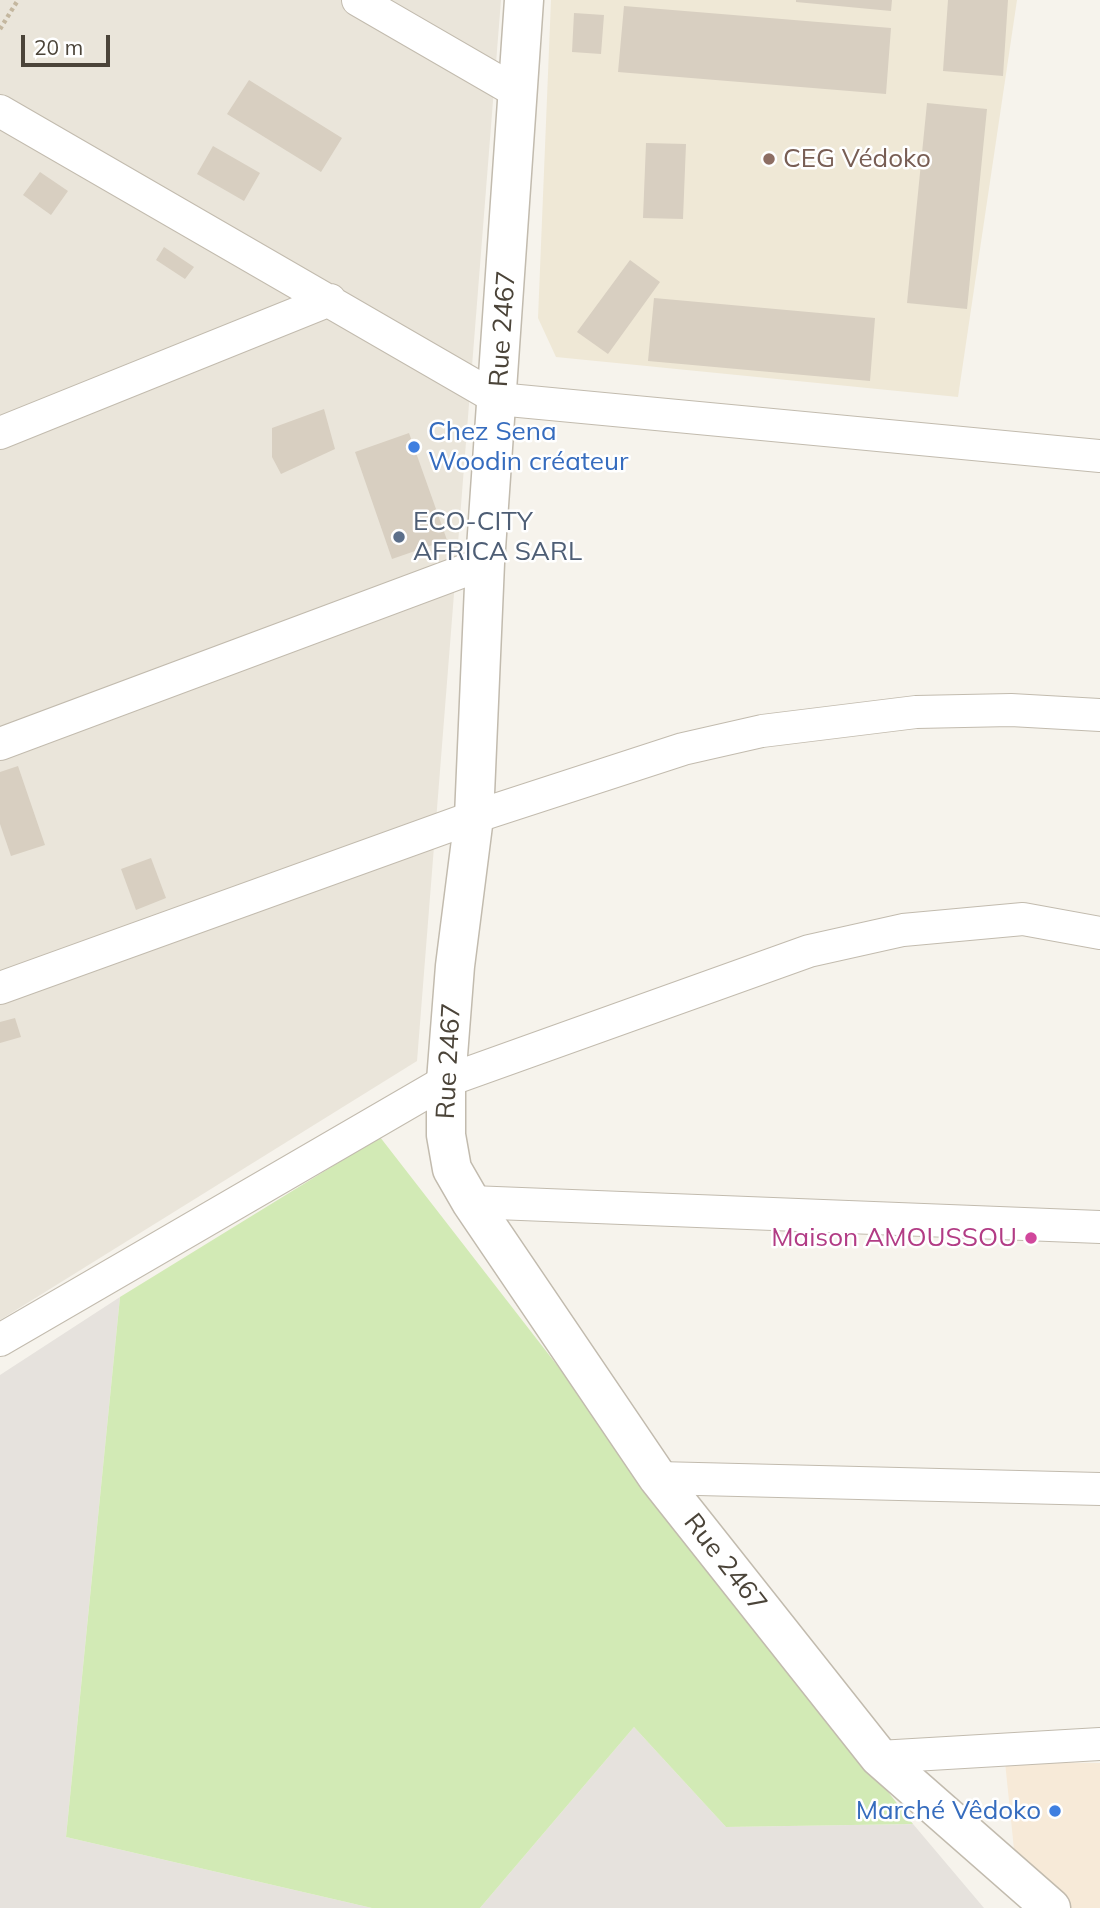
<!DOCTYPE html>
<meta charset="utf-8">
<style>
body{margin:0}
#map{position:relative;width:1100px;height:1908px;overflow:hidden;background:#f6f3ec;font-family:Mulish,sans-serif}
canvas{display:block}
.scale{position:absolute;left:21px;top:35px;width:89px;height:32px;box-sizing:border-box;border:4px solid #4b4439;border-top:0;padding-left:9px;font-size:21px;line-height:24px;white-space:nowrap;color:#4b4439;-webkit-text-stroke:5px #fff;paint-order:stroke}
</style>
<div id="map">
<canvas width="1100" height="1908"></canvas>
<div class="scale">20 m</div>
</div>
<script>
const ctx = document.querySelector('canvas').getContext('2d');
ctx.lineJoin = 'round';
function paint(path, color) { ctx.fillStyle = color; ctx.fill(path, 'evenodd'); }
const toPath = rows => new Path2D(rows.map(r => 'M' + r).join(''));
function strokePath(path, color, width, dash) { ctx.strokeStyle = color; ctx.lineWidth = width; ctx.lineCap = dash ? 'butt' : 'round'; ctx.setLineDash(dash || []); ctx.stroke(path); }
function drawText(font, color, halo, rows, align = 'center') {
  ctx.font = font + ' Mulish,sans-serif'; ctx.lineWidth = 5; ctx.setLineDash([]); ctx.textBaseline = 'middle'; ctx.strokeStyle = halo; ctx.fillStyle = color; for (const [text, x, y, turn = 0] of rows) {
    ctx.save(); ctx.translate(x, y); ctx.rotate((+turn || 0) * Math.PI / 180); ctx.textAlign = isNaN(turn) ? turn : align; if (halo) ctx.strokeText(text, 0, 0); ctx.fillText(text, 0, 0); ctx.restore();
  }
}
const residential = toPath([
 [0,0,501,0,417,1061,0,1320]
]);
const commercial = toPath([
 [1005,1762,1100,1763,1100,1908,1063,1908,1015,1859]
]);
const industrial = toPath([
 [120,1297,66,1837,372,1908,0,1908,0,1375],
 [634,1727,726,1827,913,1824,984,1908,480,1908]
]);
const education = toPath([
 [551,0,1017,0,958,397,556,357,538,318]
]);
const green = toPath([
 [380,1137,913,1824,726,1827,634,1727,480,1908,372,1908,66,1837,120,1297]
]);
const building = toPath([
 [796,0,892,0,891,11,796,2],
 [948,0,1008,0,1003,76,943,71],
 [624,6,891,28,886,94,618,72],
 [574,13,604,15,601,54,572,52],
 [249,80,342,138,321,172,227,114],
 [927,103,987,109,967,309,907,303],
 [646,143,686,144,683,219,643,218],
 [213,146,260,173,244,201,197,174],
 [40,172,68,191,51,215,23,195],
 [164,247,194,267,185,279,156,260],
 [630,260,660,282,608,354,577,332],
 [654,298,875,318,870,381,648,361],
 [324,409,335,449,281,474,272,457,272,428],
 [409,433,447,540,392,559,355,452],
 [18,766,45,845,11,856,0,824,0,772],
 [151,858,166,898,136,910,121,869],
 [15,1018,21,1037,0,1043,0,1022]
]);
const path = toPath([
 [0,29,18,0]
]);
const minor = toPath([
 [358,0,517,92],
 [0,111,498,399,1100,456],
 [0,433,330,300],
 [0,744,485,563],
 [0,988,474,817,683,749,762,731,916,712,1011,710,1100,715],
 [471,1202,1100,1227],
 [0,1340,446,1081,809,951,903,930,1023,919,1100,933],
 [658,1478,1100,1489],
 [879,1757,1100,1744]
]);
const tertiary = toPath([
 [524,0,485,563,474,817,455,966,446,1081,446,1135,452,1169,471,1202,658,1478,879,1757,1051,1908]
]);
const markers = [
 [769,159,7,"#8d6e63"],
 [414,447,7,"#3f7fe0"],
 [399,537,7,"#5c6f8a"],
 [1031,1238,7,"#d1479c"],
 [1055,1811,7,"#3f7fe0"]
];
const educationNames = [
 ["CEG Védoko",783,159]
];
const streetNames = [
 ["Rue 2467",503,329,-86],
 ["Rue 2467",449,1061,-87],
 ["Rue 2467",725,1563,52]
];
const shopNames = [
 ["Chez Sena",428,432],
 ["Woodin créateur",428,462],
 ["Marché Vêdoko",1041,1811,"right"]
];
const serviceNames = [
 ["ECO-CITY",413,522],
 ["AFRICA SARL",413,552]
];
const hotelNames = [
 ["Maison AMOUSSOU",1017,1238]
];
paint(residential, '#eae5da');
paint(commercial, '#f7ead8');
paint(industrial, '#e6e2dd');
paint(education, '#efe8d6');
paint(green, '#d2eab5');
paint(building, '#d8cfc1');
strokePath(minor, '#c2bbae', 34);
strokePath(tertiary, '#c2bbae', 41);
strokePath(path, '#c4b79f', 4.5, [3.5, 3.5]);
strokePath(minor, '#fff', 32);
strokePath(tertiary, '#fff', 38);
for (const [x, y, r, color] of markers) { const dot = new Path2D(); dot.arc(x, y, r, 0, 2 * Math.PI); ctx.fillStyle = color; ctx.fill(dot); strokePath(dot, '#fff', 2.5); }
drawText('26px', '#785e54', '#fff', educationNames, 'left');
drawText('26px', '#4b4439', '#fff', streetNames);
drawText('26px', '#366cbe', '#fff', shopNames, 'left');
drawText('26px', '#4e5e75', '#fff', serviceNames, 'left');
drawText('26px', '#b23c85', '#fff', hotelNames, 'right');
</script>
